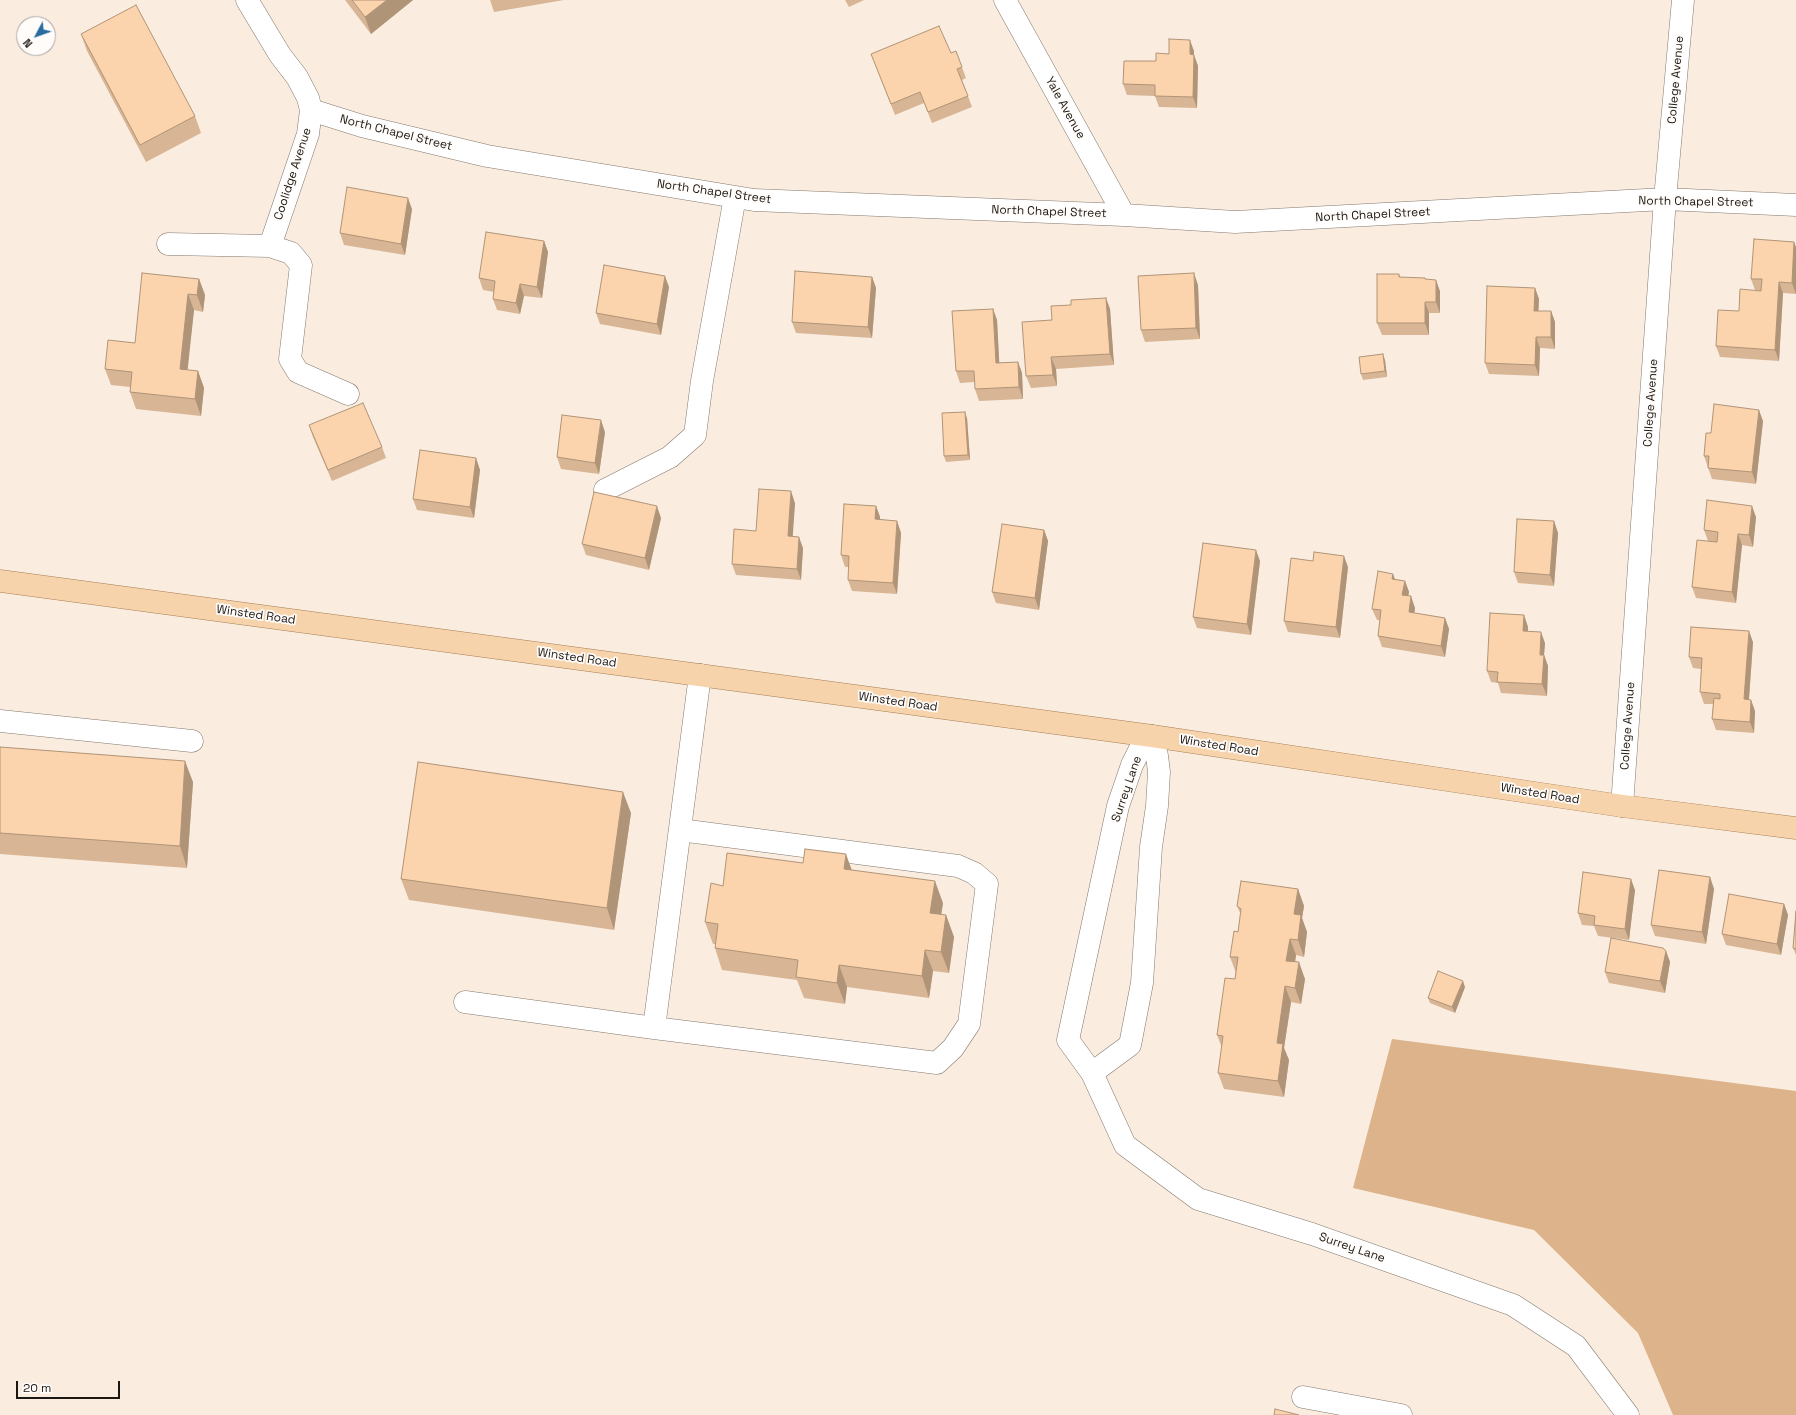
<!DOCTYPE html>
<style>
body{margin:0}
#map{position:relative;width:1796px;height:1415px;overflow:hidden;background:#faede0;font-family:"Space Grotesk",sans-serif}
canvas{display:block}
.north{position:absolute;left:16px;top:16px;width:40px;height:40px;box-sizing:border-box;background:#fffcfa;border:1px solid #a4a09d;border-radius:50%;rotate:229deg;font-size:11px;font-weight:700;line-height:16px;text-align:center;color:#1b1712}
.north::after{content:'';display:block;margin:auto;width:14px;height:18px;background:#286ba0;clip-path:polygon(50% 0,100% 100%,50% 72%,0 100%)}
.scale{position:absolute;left:16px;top:1381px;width:104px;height:18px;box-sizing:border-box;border:2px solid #1b1712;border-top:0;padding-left:5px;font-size:12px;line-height:14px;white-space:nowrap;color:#1b1712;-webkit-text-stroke:3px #fffcfa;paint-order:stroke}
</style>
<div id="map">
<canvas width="1796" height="1415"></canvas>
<div class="north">N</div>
<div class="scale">20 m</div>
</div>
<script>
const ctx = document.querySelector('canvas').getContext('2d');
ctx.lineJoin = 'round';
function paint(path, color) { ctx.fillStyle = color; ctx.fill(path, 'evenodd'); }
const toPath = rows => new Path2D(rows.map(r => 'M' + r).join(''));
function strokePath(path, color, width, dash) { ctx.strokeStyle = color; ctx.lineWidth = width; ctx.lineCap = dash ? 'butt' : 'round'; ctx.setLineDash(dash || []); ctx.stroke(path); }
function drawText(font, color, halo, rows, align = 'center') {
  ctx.font = font + ' "Space Grotesk",sans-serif'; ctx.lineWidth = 3.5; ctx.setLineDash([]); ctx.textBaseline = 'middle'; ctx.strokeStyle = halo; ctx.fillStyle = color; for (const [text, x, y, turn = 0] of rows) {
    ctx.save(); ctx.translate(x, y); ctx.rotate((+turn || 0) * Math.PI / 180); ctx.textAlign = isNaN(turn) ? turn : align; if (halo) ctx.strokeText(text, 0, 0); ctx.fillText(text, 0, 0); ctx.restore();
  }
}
const green = toPath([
 [1392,1039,1796,1091,1796,1415,1673,1415,1638,1333,1534,1230,1353,1188]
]);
const minor = toPath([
 [247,0,280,55,297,77,308,98,311,110,308,134,270,246],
 [1005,0,1124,215],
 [311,110,362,126,487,156,754,200,1124,215,1235,222,1665,199,1796,205],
 [168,244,270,246,291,253,301,265,290,359,298,372,348,394],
 [605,490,670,457,695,435,702,381,735,197],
 [0,721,192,741],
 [1152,736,1140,749,1132,765,1118,806,1068,1040,1092,1073,1125,1145,1198,1199,1312,1234,1513,1305,1576,1346,1628,1415],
 [1622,806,1665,199,1683,0],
 [465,1002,654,1028,700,675],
 [654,1028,937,1063,953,1048,969,1024,987,884,974,873,958,866,680,830],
 [1092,1073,1130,1045,1142,983,1151,847,1157,806,1159,772,1157,756,1152,736],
 [1303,1397,1401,1415]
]);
const major = toPath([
 [0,581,1152,736,1622,806,1796,828]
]);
const wall = toPath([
 [345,0,413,0,371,34],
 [490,0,564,0,494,12],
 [845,0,864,0,849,7],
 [81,34,195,116,201,133,146,162,87,51],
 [956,51,966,78,962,80,972,107,932,123,924,103,895,115,871,54,951,53],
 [1194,51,1194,55,1198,66,1197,108,1159,107,1155,96,1127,95,1123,84,1156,61,1169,54],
 [412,209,405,255,344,245,340,233],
 [544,241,548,252,542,298,524,296,520,314,497,310,493,299,494,292,483,290,479,278],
 [1794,242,1796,294,1783,293,1779,361,1720,357,1716,346,1739,311,1761,291,1755,290,1751,279],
 [1399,274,1400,277,1426,279,1440,291,1440,313,1429,313,1429,335,1382,335,1377,323],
 [872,277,876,288,872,338,796,333,792,322],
 [199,279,205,295,203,312,194,310,187,370,198,371,204,388,201,416,136,409,130,392,130,387,111,385,105,369,135,343],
 [1198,285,1200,339,1145,342,1141,330],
 [669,287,661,335,600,324,596,313],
 [1535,288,1539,299,1538,311,1551,311,1555,322,1555,349,1540,348,1539,376,1489,374,1485,363],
 [1106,298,1110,309,1114,365,1056,369,1057,386,1031,388,1026,376,1052,320,1071,305],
 [993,309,997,320,999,363,1018,362,1022,373,1023,399,979,401,975,389,975,382,960,383,956,371],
 [1385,360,1387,377,1363,380,1361,374],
 [967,418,970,460,946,462,944,456],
 [1763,421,1756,484,1712,479,1704,456,1711,433],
 [309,425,382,447,386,458,332,481,313,437],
 [605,432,599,474,561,469,557,457],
 [476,458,480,470,474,518,417,510,413,499],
 [795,503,792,537,803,548,801,580,736,575,732,564,756,531],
 [876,506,880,517,880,520,897,521,901,533,897,594,852,591,848,580,849,567,845,567,841,555],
 [1756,517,1753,547,1742,545,1736,603,1696,598,1692,587,1708,541,1704,530],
 [661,518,649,570,586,555,582,544],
 [1554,521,1558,533,1554,586,1518,583,1514,572],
 [1044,530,1048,541,1039,610,996,603,992,592],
 [1260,561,1251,635,1197,628,1193,617],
 [1348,567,1340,638,1288,632,1284,621],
 [1393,574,1395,579,1405,581,1409,592,1408,596,1415,608,1414,613,1445,618,1449,629,1445,657,1382,647,1378,636,1380,620,1377,620,1372,609],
 [1524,615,1528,627,1528,631,1545,643,1544,655,1548,666,1547,696,1501,693,1498,683,1491,682,1487,671],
 [1753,642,1749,700,1751,700,1755,711,1754,733,1716,730,1712,719,1713,704,1704,704,1700,692,1701,669,1693,668,1689,657],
 [0,747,193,782,187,868,0,854],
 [631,813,614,930,409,900,401,879],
 [852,870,943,903,941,915,946,915,954,937,949,973,933,971,929,998,847,987,845,1004,804,998,797,980,722,970,715,948,715,944,713,944,705,922,723,886],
 [1710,877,1714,889,1706,944,1655,936,1651,925],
 [1298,889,1304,906,1302,918,1307,932,1304,957,1296,955,1295,962,1305,979,1301,1004,1291,1002,1284,1048,1289,1060,1284,1097,1224,1089,1218,1073,1222,1048,1217,1035,1235,979,1236,973,1230,957,1238,932,1241,915,1237,906],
 [1635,890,1629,940,1598,936,1594,926,1582,925,1578,913],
 [1784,904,1788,915,1781,955,1726,945,1722,934],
 [1796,911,1796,955,1793,948],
 [1666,951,1670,962,1665,993,1609,983,1605,972],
 [1465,987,1455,1013,1430,1003,1428,998]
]);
const shadedWall = toPath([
 [387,0,413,0,371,34,365,17],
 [1190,40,1194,51,1194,56,1194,55,1198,66,1197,108,1193,97,1190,54],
 [408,198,412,209,405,255,401,244],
 [544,241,548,252,542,298,537,287],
 [1794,242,1796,247,1796,294,1792,283],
 [1194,273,1198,285,1200,339,1196,328],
 [665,276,669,287,661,335,657,324],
 [872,277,876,288,872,338,868,327],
 [199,279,205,295,203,312,197,295],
 [1436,280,1440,291,1440,313,1436,302],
 [1779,282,1783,293,1779,361,1775,350],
 [520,284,524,296,520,314,516,303],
 [1535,288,1539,299,1538,322,1534,311],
 [188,294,194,310,186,385,180,369],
 [1106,298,1110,309,1114,365,1110,354],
 [1425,302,1429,313,1429,335,1425,323],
 [993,309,997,320,1000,375,996,363],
 [1551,311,1555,322,1555,349,1551,337],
 [1536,337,1540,348,1539,376,1535,365],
 [1383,354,1385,360,1387,377,1385,371],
 [1051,357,1056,369,1057,386,1053,375],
 [1018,362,1022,373,1023,399,1019,387],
 [198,371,204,388,201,416,195,399],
 [1759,410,1763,421,1756,484,1752,472],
 [965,412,967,418,970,460,968,455],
 [601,420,605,432,599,474,595,463],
 [476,458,480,470,474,518,470,507],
 [791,491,795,503,792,548,788,536],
 [657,506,661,518,649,570,645,558],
 [876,506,880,517,879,531,875,519],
 [1752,506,1756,517,1753,547,1749,535],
 [897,521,901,533,897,594,893,583],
 [1554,521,1558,533,1554,586,1550,575],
 [1044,530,1048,541,1039,610,1035,598],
 [1738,534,1742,545,1736,603,1732,592],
 [799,537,803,548,801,580,797,569],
 [1256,550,1260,561,1251,635,1247,624],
 [1344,556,1348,567,1340,638,1336,627],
 [1393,574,1397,585,1392,579],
 [1405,581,1409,592,1406,607,1402,595],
 [1411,596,1415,608,1413,624,1409,612],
 [1524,615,1528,627,1527,643,1523,631],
 [1445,618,1449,629,1445,657,1441,646],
 [1749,631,1753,642,1748,711,1744,699],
 [1541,632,1545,643,1544,655,1548,666,1547,696,1542,684,1540,655],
 [1751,700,1755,711,1754,733,1750,722],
 [185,761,193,782,187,868,180,846],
 [623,792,631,813,614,930,607,908],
 [846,854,854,876,844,869],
 [1710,877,1714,889,1706,944,1702,932],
 [1631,879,1635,890,1629,940,1625,929],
 [935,881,943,903,938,935,930,913],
 [1298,889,1304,906,1302,918,1307,932,1304,957,1298,940,1294,914],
 [1784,904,1788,915,1781,955,1777,944],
 [946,915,954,937,949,973,941,952],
 [1290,939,1296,955,1293,977,1286,961],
 [925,950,933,971,929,998,922,976],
 [1666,951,1670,962,1665,993,1660,981],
 [1299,962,1305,979,1301,1004,1295,988],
 [839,965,847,987,845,1004,837,983],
 [1463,981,1465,987,1455,1013,1452,1007],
 [1285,986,1291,1002,1284,1048,1289,1060,1284,1097,1278,1081,1277,1043]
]);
const building = toPath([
 [352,0,387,0,365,17,352,0],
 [136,5,195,116,140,145,81,34,136,5],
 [939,26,951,53,956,51,962,67,957,69,968,96,928,112,920,92,891,104,871,54,939,26],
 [1169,39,1190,40,1190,54,1194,55,1193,97,1155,96,1155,85,1123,84,1124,61,1156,61,1156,53,1169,54,1169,39],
 [347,187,408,198,401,244,340,233,347,187],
 [486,232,544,241,537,287,520,284,516,303,493,299,495,281,479,278,486,232],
 [1754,239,1794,242,1792,283,1779,282,1775,350,1716,346,1718,310,1739,311,1740,289,1761,291,1762,279,1751,279,1754,239],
 [604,265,665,276,657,324,596,313,604,265],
 [795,271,872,277,868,327,792,322,795,271],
 [142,273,199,279,197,295,188,294,180,369,198,371,195,399,130,392,132,372,105,369,108,340,135,343,142,273],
 [1194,273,1196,328,1141,330,1138,276,1194,273],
 [1377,274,1399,274,1399,277,1425,278,1425,279,1436,280,1436,302,1425,302,1425,323,1377,323,1377,274],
 [1487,286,1535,288,1534,311,1551,311,1551,337,1536,337,1535,365,1485,363,1487,286],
 [1106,298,1110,354,1051,357,1053,375,1026,376,1022,322,1052,320,1051,306,1071,305,1071,300,1106,298],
 [993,309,996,363,1018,362,1019,387,975,389,974,371,956,371,952,311,993,309],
 [1383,354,1385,371,1361,374,1359,357,1383,354],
 [363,403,382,447,328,470,309,425,363,403],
 [1714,404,1759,410,1752,472,1708,468,1709,456,1704,456,1706,433,1711,433,1714,404],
 [965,412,968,455,944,456,942,413,965,412],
 [562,415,601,420,595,463,557,457,562,415],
 [420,450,476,458,470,507,413,499,420,450],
 [759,489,791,491,788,536,799,537,797,569,732,564,734,529,756,531,759,489],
 [594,492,657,506,645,558,582,544,594,492],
 [1707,500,1752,506,1749,535,1738,534,1732,592,1692,587,1697,540,1717,542,1718,532,1704,530,1707,500],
 [844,504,876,506,875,519,897,521,893,583,848,580,849,556,841,555,844,504],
 [1517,519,1554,521,1550,575,1514,572,1517,519],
 [1002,524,1044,530,1035,598,992,592,1002,524],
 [1203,543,1256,550,1247,624,1193,617,1203,543],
 [1314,552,1344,556,1336,627,1284,621,1291,558,1313,561,1314,552],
 [1378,571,1393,574,1392,579,1405,581,1402,595,1411,596,1409,612,1445,618,1441,646,1378,636,1381,610,1372,609,1378,571],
 [1490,613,1524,615,1523,631,1541,632,1540,655,1544,655,1542,684,1497,682,1498,672,1487,671,1490,613],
 [1691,627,1749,631,1744,699,1751,700,1750,722,1712,719,1714,698,1720,699,1720,694,1700,692,1702,658,1689,657,1691,627],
 [0,747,185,761,180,846,0,833,0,747],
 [418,762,623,792,607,908,401,879,418,762],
 [805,849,846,854,844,869,935,881,930,913,946,915,941,952,925,950,922,976,839,965,837,983,796,977,798,960,715,948,718,924,705,922,711,883,723,886,727,853,803,863,805,849],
 [1659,870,1710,877,1702,932,1651,925,1659,870],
 [1583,872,1631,879,1625,929,1594,925,1595,916,1578,913,1583,872],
 [1241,881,1298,889,1294,914,1301,915,1298,940,1290,939,1286,961,1299,962,1295,988,1285,986,1277,1043,1283,1044,1278,1081,1218,1073,1223,1036,1217,1035,1225,978,1235,979,1238,957,1230,957,1234,931,1238,932,1241,909,1237,906,1241,881],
 [1729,894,1784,904,1777,944,1722,934,1729,894],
 [1796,911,1796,949,1793,948,1796,911],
 [1611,938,1663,948,1666,951,1660,981,1605,972,1611,938],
 [1438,971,1463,981,1452,1007,1428,998,1438,971],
 [1275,1409,1299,1415,1274,1415,1275,1409]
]);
const streetNames = [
 ["College Avenue",1676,80,-85],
 ["Yale Avenue",1065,108,61],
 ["North Chapel Street",396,133,14],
 ["Coolidge Avenue",293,174,-72],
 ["North Chapel Street",714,192,8],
 ["North Chapel Street",1696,202,1],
 ["North Chapel Street",1049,212,2],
 ["North Chapel Street",1373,215,-3],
 ["College Avenue",1651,403,-86],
 ["Winsted Road",256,615,8],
 ["Winsted Road",577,658,8],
 ["Winsted Road",898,702,8],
 ["College Avenue",1628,726,-86],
 ["Winsted Road",1219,746,9],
 ["Surrey Lane",1127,789,-71],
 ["Winsted Road",1540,794,9],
 ["Surrey Lane",1352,1248,19]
];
paint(green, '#dcb38a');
strokePath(minor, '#84786d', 23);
strokePath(major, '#a67e52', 23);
strokePath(minor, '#fff', 22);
strokePath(major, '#f7d3ac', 22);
paint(wall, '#d8b594');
paint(shadedWall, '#b09478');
paint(building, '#fbd3ac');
strokePath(building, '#b09478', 1);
drawText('12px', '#1b1712', '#fffcfa', streetNames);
</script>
